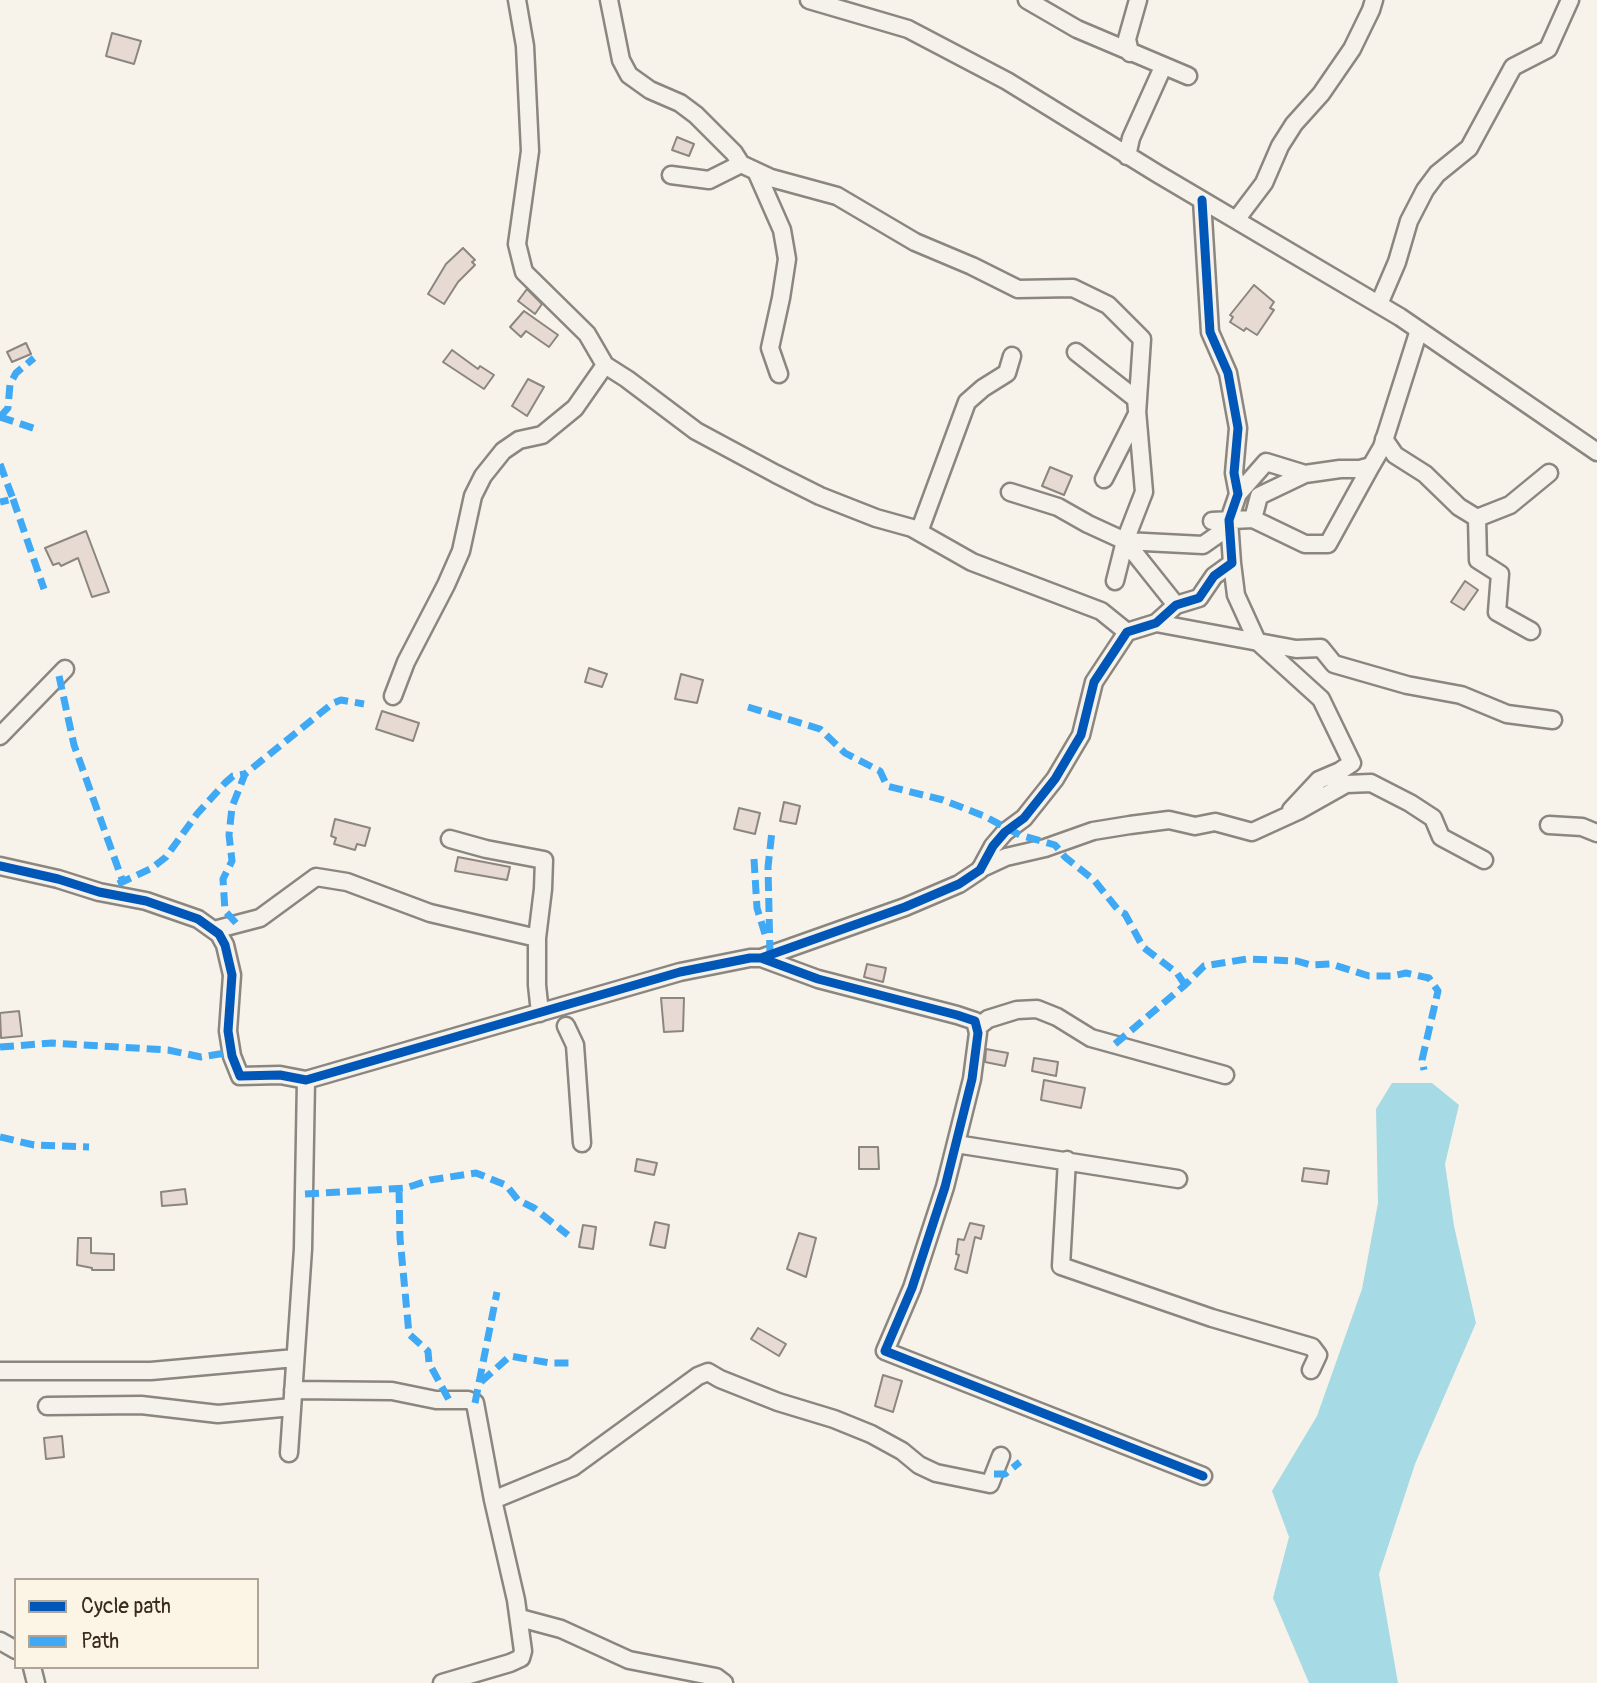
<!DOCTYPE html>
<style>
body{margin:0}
#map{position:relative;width:1597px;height:1683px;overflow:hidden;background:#f7f3ea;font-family:Pangolin,sans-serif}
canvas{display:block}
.legend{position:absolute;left:14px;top:1578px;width:245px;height:91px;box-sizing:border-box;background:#fcf5e5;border:2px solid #afa495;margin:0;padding:9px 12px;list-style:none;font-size:21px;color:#3b2a1e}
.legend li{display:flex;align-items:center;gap:14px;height:35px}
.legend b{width:35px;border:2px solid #afa495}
</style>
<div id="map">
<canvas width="1597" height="1683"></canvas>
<ul class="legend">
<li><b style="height:9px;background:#0057b8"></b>Cycle path</li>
<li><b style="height:9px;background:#3fa9f5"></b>Path</li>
</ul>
</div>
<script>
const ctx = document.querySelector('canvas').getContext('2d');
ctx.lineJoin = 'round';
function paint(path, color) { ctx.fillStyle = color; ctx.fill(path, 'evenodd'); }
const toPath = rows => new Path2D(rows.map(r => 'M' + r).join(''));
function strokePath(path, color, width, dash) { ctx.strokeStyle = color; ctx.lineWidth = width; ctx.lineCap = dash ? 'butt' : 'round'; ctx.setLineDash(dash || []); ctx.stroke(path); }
const water = toPath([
 [1392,1083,1432,1083,1459,1105,1445,1164,1454,1226,1476,1323,1415,1464,1379,1574,1398,1683,1309,1683,1273,1598,1289,1537,1272,1491,1317,1416,1362,1289,1378,1203,1376,1109]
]);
const building = toPath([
 [112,33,141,41,134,64,106,56,112,33],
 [677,137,694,144,689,156,672,150,677,137],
 [463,248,475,260,472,262,475,265,458,282,444,304,428,294,446,264,463,248],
 [1254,285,1274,302,1270,308,1274,310,1257,335,1246,328,1244,331,1230,322,1233,317,1230,315,1254,285],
 [527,289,542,304,535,314,518,301,527,289],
 [524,311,558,335,549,347,526,331,521,337,510,327,524,311],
 [26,343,31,354,12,362,7,352,26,343],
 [452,350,478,369,480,366,494,375,484,389,443,362,452,350],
 [528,379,544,387,527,416,512,406,528,379],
 [1050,467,1072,476,1064,495,1042,486,1050,467],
 [86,531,109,592,92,597,78,558,61,566,59,563,53,565,45,548,86,531],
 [1465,581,1478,590,1464,610,1451,602,1465,581],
 [589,668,607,674,602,687,585,682,589,668],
 [681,674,703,680,697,703,675,699,681,674],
 [382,711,419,723,413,741,376,729,382,711],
 [784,802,800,806,796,824,780,821,784,802],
 [739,808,760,813,755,834,734,829,739,808],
 [335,819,370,828,365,846,357,844,355,850,334,844,336,838,331,836,335,819],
 [458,857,510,867,507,880,455,871,458,857],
 [867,964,886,968,883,982,864,977,867,964],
 [661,998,684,998,683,1031,664,1032,661,998],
 [19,1011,22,1036,1,1038,0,1013,19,1011],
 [986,1049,1008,1053,1005,1066,985,1062,986,1049],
 [1034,1058,1058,1062,1056,1076,1032,1071,1034,1058],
 [1044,1080,1085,1088,1081,1108,1041,1100,1044,1080],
 [859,1147,878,1147,879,1169,859,1169,859,1147],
 [637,1159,657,1163,654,1175,635,1171,637,1159],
 [1304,1168,1329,1171,1327,1184,1302,1181,1304,1168],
 [185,1189,187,1204,162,1206,161,1192,185,1189],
 [655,1222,669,1225,665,1248,650,1245,655,1222],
 [970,1223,984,1226,981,1239,975,1237,967,1273,955,1269,959,1255,956,1254,958,1239,964,1240,970,1223],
 [583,1225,596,1227,593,1249,579,1247,583,1225],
 [799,1233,816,1238,806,1277,787,1269,799,1233],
 [78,1238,91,1238,91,1253,114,1254,114,1270,92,1270,92,1268,77,1265,78,1238],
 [758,1328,786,1344,779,1356,751,1339,758,1328],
 [883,1375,902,1381,893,1412,875,1406,883,1375],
 [62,1436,64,1457,46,1459,44,1438,62,1436]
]);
const street = toPath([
 [517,0,525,46,530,151,517,244,524,272,587,334,605,365,627,379,696,431,776,474,820,496,876,518,912,528,972,562,1101,611,1127,632],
 [609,0,621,60,629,75,650,90,680,103,696,115,734,153,741,164,771,178,837,196,915,242,972,266,1018,289,1073,288,1108,305,1142,339,1137,414,1104,479],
 [809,0,908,29,1007,81,1158,174,1400,317,1597,452],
 [1027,0,1077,29,1188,76],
 [1130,53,1127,39,1138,0],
 [1127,156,1131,138,1163,67],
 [756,171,782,230,787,259,781,298,770,348,779,374],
 [671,175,709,180,741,164],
 [1236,220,1264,183,1280,146,1294,124,1321,94,1352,49,1371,10,1374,0],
 [1379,304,1397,262,1409,221,1425,190,1437,174,1469,148,1513,67,1548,49,1570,0],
 [1076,352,1136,399,1144,492,1125,541,1115,581],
 [1384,439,1395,455,1425,474,1459,507,1477,518,1478,560,1500,574,1497,612,1531,631],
 [1010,492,1058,507,1088,524,1125,541,1203,545,1230,526],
 [1238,494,1266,462,1305,474],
 [1477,518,1510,505,1549,473],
 [1253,519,1305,544,1328,544,1371,466],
 [1212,521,1253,519,1259,496,1305,474,1340,469,1360,469,1371,466,1382,447,1419,330],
 [919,532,967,402,983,388,1007,373,1012,356],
 [1125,541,1176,605],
 [1232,563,1236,595,1257,641,1321,699,1352,763,1340,771,1319,780,1291,810],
 [1156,623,1296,649,1321,648,1334,664,1407,685,1461,695,1507,714,1553,720],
 [393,696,406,662,446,585,461,551,473,496,483,476,503,451,519,440,542,435,575,408,605,365],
 [0,736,65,669],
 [1549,825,1582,827,1597,833],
 [450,839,486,849,544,860,543,889,537,938,537,985,540,1013],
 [0,866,58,879,99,892,146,901,198,919,219,934,225,945,232,975,228,1031,232,1056,240,1076,280,1075,306,1080,680,972,750,958,761,958,818,979,957,1015,975,1021,978,1033,972,1079,945,1187,912,1288,885,1351,1203,1476],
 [980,869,1006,857,1045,848,1093,831,1130,825,1169,820,1195,826,1215,822,1252,832,1298,811,1346,784,1371,783,1410,803,1433,818,1441,837,1484,860],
 [214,930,260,918,316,877,347,882,430,913,537,938],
 [761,958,905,907,959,884,980,870,993,846,1005,832,1024,818,1055,779,1081,735,1094,682,1127,632,1156,623,1176,605,1199,598,1214,576,1232,563,1229,520,1238,494,1234,473,1238,428,1228,373,1210,332,1202,200],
 [566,1026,575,1045,582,1143],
 [978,1027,988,1019,1017,1010,1037,1009,1057,1017,1091,1038,1225,1075],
 [956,1144,1178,1179],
 [1067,1160,1061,1266,1212,1318,1312,1347,1318,1355,1311,1370],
 [0,1371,151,1371,295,1358],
 [293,1390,392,1391,436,1400,468,1400,475,1403,493,1500],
 [47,1406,141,1405,218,1414,292,1407],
 [289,1453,303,1249,306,1080],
 [520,1618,561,1629,629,1660,716,1677,724,1683],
 [0,1641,16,1650],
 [32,1667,36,1683],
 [442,1683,510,1663,521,1658,523,1651,516,1600,493,1500,573,1467,698,1376,708,1372,720,1379,778,1402,834,1419,871,1434,902,1451,919,1465,936,1473,990,1484,1001,1456]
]);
const quiet = toPath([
 [0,417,8,408,10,384,16,373,34,358],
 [0,417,36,429],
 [0,464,13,499,0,502],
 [13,499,44,589],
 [59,676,74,745,123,882],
 [748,707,820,729,845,753,880,771,887,786,943,800,984,816,1020,835,1055,845,1065,857,1094,880,1119,911,1125,914,1143,947,1177,973,1185,985],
 [754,859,757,908,765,934],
 [118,884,152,868,166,857,197,814,225,783,233,776,245,774],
 [236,923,225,911,223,879,232,861,229,835,232,807,245,774,333,703,341,700,364,704],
 [770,954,768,867,772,831],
 [1115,1044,1185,985,1204,966,1247,959,1297,961,1311,965,1331,964,1369,976,1392,976,1406,973,1429,978,1438,991,1422,1060,1424,1070],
 [0,1047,52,1043,168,1050,201,1057,232,1052],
 [0,1137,34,1145,89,1147],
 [399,1189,400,1238,409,1334,428,1351,429,1363,449,1400],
 [305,1194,406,1188,430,1180,476,1173,506,1185,518,1200,534,1208,568,1235],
 [481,1382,510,1356,550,1363,574,1363],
 [475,1403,497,1292],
 [994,1474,1005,1474,1020,1462]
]);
const cycleway = toPath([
 [0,866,58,879,99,892,146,901,198,919,219,934,225,945,232,975,228,1031,232,1056,240,1076,280,1075,306,1080,680,972,750,958,761,958,818,979,957,1015,975,1021,978,1033,972,1079,945,1187,912,1288,885,1351,1203,1476],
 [761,958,905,907,959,884,980,870,993,846,1005,832,1024,818,1055,779,1081,735,1094,682,1127,632,1156,623,1176,605,1199,598,1214,576,1232,563,1229,520,1238,494,1234,473,1238,428,1228,373,1210,332,1202,200]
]);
paint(water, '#a6dae4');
paint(building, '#e7dad2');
strokePath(building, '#8b867f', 2);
strokePath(street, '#8b867f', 21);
strokePath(street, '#f5f2ec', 16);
strokePath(quiet, '#3fa9f5', 7, [14, 7]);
strokePath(cycleway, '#0057b8', 9);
</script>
